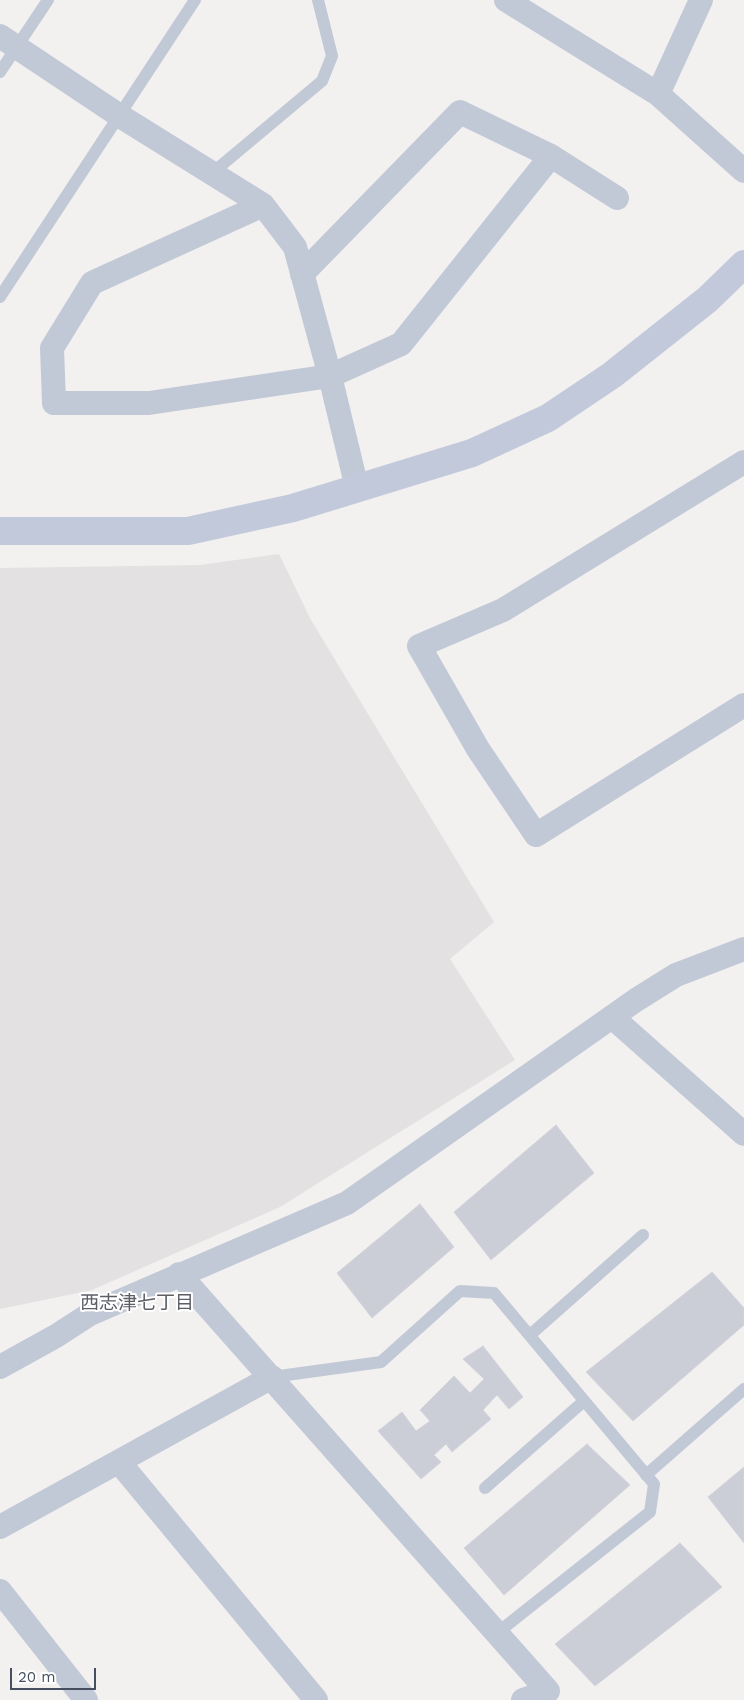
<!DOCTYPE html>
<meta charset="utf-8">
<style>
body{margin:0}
#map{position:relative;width:744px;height:1700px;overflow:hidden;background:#f3f0f0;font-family:"Work Sans",sans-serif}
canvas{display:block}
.scale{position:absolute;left:10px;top:1668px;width:86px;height:22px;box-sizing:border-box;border:2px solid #464f60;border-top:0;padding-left:6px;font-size:15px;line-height:18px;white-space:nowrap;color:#464f60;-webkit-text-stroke:4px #fff;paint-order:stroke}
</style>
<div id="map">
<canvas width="744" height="1700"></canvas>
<div class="scale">20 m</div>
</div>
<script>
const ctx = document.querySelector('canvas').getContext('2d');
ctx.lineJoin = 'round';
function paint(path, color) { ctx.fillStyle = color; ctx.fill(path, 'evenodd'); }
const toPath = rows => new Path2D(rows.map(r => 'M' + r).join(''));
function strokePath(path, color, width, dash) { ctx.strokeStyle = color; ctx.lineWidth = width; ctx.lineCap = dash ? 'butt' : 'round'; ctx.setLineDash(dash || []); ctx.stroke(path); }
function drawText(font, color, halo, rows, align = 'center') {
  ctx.font = font + ' "Work Sans","Noto Sans JP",sans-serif'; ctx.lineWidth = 4; ctx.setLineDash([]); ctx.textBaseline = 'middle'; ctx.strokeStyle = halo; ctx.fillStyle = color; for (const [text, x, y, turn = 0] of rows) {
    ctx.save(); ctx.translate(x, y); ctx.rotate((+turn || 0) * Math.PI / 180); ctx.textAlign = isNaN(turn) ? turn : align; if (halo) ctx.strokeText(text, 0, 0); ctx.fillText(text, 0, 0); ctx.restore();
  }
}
const education = toPath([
 [279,554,311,620,494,922,450,959,515,1060,280,1207,92,1290,0,1309,0,568,200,565]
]);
const building = toPath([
 [556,1125,594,1173,491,1260,454,1212,556,1125],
 [420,1204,454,1247,372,1318,337,1273,420,1204],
 [712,1272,744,1308,744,1325,633,1421,586,1372,712,1272],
 [483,1346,523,1397,509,1409,497,1395,483,1410,491,1419,452,1452,446,1444,434,1455,441,1462,421,1479,378,1431,402,1412,416,1431,430,1421,420,1410,454,1376,470,1393,484,1379,463,1359,483,1346],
 [587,1444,630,1485,504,1595,464,1548,587,1444],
 [744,1467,744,1543,708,1497,744,1467],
 [680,1543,722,1587,595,1686,555,1644,680,1543]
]);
const lane = toPath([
 [0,72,48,0],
 [211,174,322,81,332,56,318,0],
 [0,297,195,0],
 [530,1335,643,1235],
 [272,1377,381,1362,460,1291,494,1293,654,1484,650,1512,497,1633],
 [646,1475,744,1389],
 [485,1488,584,1401]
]);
const street = toPath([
 [506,0,658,94,744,171],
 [0,36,120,116,263,205,295,247,330,376,357,488],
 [658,94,701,0],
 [263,205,92,283,52,348,54,403,149,403,330,376,401,344,551,156],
 [302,274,460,112,551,156,617,198],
 [744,462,503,610,419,646,478,749,536,835,744,705],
 [612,1017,744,1134],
 [179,1274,548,1691,523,1700],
 [0,1367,56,1336,90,1314,347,1203,636,1000,676,975,744,949],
 [119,1462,316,1700],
 [0,1527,272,1377],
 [0,1591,86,1700]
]);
const secondary = toPath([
 [0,531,188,531,293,508,472,453,548,418,612,375,708,299,744,264]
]);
const neighbourhoodNames = [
 ["西志津七丁目",137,1303]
];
paint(education, '#e4e1e2');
paint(building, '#cbced6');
strokePath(building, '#d3d4dc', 1);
strokePath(lane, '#c2c9d6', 12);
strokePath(street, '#c2c9d6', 24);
strokePath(secondary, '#c1c9db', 28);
drawText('19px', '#5c5f66', '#fff', neighbourhoodNames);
</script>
